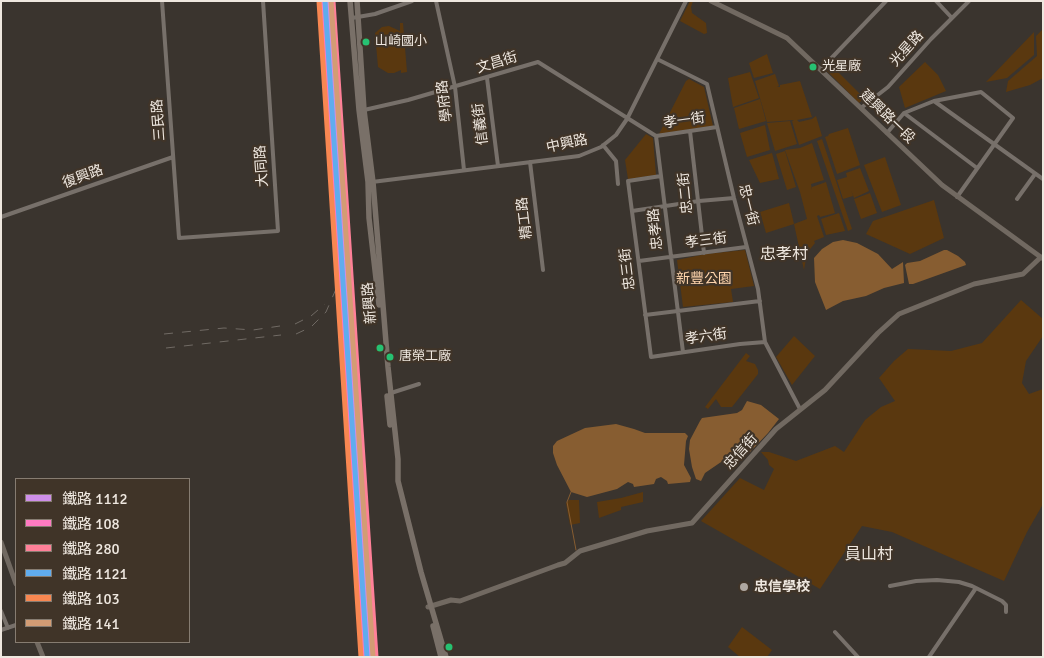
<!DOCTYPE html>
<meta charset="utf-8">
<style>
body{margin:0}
#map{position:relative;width:1044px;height:658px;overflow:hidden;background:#3a342e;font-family:Signika,"Noto Sans TC",sans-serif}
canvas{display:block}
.frame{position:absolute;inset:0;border:2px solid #eee7df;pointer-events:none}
.legend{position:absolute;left:15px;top:478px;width:175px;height:165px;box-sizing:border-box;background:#403428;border:1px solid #867c71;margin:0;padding:6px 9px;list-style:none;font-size:15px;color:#eee7df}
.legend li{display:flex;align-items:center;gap:10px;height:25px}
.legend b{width:25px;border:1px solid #867c71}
</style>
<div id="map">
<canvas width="1044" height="658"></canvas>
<div class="frame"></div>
<ul class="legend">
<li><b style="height:6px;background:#ce8fe9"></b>鐵路 1112</li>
<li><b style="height:6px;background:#fe7ac1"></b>鐵路 108</li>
<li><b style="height:6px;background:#ff8098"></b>鐵路 280</li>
<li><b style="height:6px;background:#60acee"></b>鐵路 1121</li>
<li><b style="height:6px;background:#f88751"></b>鐵路 103</li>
<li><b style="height:6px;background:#d39c74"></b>鐵路 141</li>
</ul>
</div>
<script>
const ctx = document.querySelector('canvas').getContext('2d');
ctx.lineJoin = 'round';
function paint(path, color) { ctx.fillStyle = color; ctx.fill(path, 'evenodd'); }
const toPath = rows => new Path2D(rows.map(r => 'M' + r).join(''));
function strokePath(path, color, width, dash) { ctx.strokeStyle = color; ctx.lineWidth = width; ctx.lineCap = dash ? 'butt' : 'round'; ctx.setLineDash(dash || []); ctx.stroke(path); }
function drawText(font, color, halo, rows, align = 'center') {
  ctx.font = font + ' Signika,"Noto Sans TC",sans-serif'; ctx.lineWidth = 4.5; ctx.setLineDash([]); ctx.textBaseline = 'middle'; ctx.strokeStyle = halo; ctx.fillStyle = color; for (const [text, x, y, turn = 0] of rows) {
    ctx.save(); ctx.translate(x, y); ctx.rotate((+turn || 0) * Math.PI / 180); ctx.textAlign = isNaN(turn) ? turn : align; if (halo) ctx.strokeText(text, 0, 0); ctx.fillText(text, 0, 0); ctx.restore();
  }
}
const green = toPath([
 [690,1,693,1,691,7,692,13,706,23,707,33,704,34,680,21],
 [400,23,403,23,407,72,401,73,401,70,394,73,388,73,378,67,375,33,382,27,389,26,400,31],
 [1043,29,1043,78,1030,85,1006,92,1008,81,1037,56,1036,36],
 [1034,32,1034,55,1007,78,986,82],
 [767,54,773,73,754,78,749,63],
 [925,62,938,75,946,91,905,108,899,87],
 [830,64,864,98,859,103,825,69],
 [750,72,759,98,733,107,728,78],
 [775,74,779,86,777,87,780,87,780,85,800,81,812,117,797,120,799,122,812,119,816,116,822,136,799,145,792,121,794,120,767,122,755,81],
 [689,79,704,87,713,126,659,134,686,81],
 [760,99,766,121,739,129,734,108],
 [790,121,797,144,775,151,767,123],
 [765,125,770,150,747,157,740,133],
 [848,128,860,165,837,174,825,137,828,136,829,134],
 [646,134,653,138,656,175,628,179,625,160],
 [822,139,852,229,848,231,817,141],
 [812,143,824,180,811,184,812,190,812,187,826,182,835,213,820,217,819,215,817,216,824,237,814,241,815,243,807,253,804,270,794,224,766,233,760,212,789,203,794,224,807,219,800,192,785,150,800,148],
 [785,151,796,187,787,190,776,154],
 [772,153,779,179,760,183,749,160],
 [885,157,901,205,882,212,864,165],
 [860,168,869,191,854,198,851,190,853,196,843,199,837,180,847,177,846,173],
 [870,193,877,213,861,219,854,199],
 [934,200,944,238,910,254,866,234,873,221],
 [839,213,845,231,826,235,821,219],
 [745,250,754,286,731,289,733,302,683,307,677,260,706,254],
 [1021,300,1043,319,1043,336,1026,361,1022,383,1029,394,1043,389,1043,504,1027,532,1004,581,892,532,862,526,820,589,701,521,740,478,764,490,774,469,769,465,768,460,761,452,769,452,796,461,835,446,844,452,865,420,881,407,895,401,879,378,894,361,908,349,951,351,982,343],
 [794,336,815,356,792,385,776,357],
 [746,353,750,356,746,361,755,364,758,370,758,374,732,407,721,407,716,399,708,409,705,407],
 [643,492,643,502,621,507,621,510,599,518,597,502,621,498],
 [569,500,579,500,580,523,570,525,566,503],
 [742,627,772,650,767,657,740,657,728,647]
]);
const water = toPath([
 [843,240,857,243,878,254,892,269,903,262,904,283,884,288,866,296,843,301,826,310,815,282,814,258,822,249,833,242],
 [944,250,947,250,958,256,965,262,966,265,913,284,909,284,905,265,907,263,920,261],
 [747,401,761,405,779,419,768,433,750,452,724,460,705,473,701,481,696,479,692,467,689,449,690,440,700,421,702,418,737,413,742,410],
 [616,424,634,429,645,433,685,433,688,436,686,441,684,465,691,478,690,482,668,484,667,481,661,477,656,479,654,484,634,487,633,484,628,482,617,489,587,497,571,492,557,465,553,453,553,446,557,441,585,428]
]);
const stream = toPath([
 [571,492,567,502,576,550]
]);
const street = toPath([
 [162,1,179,238,278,231,263,1],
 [436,1,455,87,464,170],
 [936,1,952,18],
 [352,18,375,14,412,1],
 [657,59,707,84,734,198,758,289,765,342,800,409],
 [821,69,886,1],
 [487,78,498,166],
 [934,101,1043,179],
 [861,108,888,87,931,39,969,1],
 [364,110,408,100,538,62,656,136,683,352],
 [904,113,977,168],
 [690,131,704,253],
 [887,133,904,113,934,101,981,92,1013,118,957,197],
 [656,136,717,127],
 [603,145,616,161,618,184],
 [530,162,543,270],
 [661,176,628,181,651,357,740,344,765,342],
 [372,182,579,156,601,147,616,135,627,119,686,1],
 [1017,199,1035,174],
 [632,211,699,201,734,198],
 [1,217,173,157],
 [639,261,746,247],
 [645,315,760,301],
 [391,393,419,384],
 [890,586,916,581,937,580,959,582,972,586,1002,601,1006,605,1006,612],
 [1,611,8,628],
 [1,630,16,625],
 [835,632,858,657],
 [929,657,976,588]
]);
const secondary = toPath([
 [711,1,787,38,942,185,1042,258],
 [1,542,16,584],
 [428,607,451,600,460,601,558,565,565,563,580,551,647,531,692,523,776,429,825,390,878,333,899,314,974,284,1023,274,1041,257],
 [37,642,43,657]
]);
const primary = toPath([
 [350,1,359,110,368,182,369,218,379,305],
 [357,1,364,110,373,182,388,367,398,459,398,481,421,572,446,657],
 [387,396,390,425],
 [433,626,441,657]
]);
const rail = toPath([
 [295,324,311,316,325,304],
 [164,334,224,328,253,330,280,326],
 [296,334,311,327,326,312,336,289,337,274,338,248,323,1],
 [166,348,281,335]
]);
const rail1 = toPath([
 [327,1,370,657]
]);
const rail2 = toPath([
 [321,1,364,657]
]);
const rail3 = toPath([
 [333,1,376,657]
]);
const rail4 = toPath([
 [325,1,367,657]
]);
const rail5 = toPath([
 [319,1,361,657]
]);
const rail6 = toPath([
 [331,1,373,657]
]);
const markers = [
 [366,42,4.5,"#26c172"],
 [813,67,4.5,"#26c172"],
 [380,348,4.5,"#26c172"],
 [390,357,4.5,"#26c172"],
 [744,587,5,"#afa8a1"],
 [449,647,4.5,"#26c172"]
];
const busNames = [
 ["山崎國小",375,42],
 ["光星廠",822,67],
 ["唐榮工廠",399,357]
];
const streetNames = [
 ["光星路",907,49,-48],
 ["文昌街",497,63,-17],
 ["學府路",445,101,-97],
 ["建興路一段",887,117,44],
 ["三民路",159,120,-94],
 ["孝一街",684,121,-8],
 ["信義街",481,124,-97],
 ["中興路",567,144,-12],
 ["大同路",262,166,-94],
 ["復興路",83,177,-20],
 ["忠二街",686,193,-96],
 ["忠一街",748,205,76],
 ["精工路",525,218,-97],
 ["忠孝路",656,229,-96],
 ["孝三街",706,241,-7],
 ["忠三街",628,269,-97],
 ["新興路",370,303,-95],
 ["孝六街",706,337,-8],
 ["忠信街",741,452,-48]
];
const parkNames = [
 ["新豐公園",704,279]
];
const poiNames = [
 ["忠信學校",754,587]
];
const quarterNames = [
 ["忠孝村",784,255],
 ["員山村",869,555]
];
paint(green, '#5a380f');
paint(water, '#875d31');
strokePath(stream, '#875d31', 1);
strokePath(street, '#77706a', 4);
strokePath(secondary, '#716961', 5);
strokePath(primary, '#797068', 5.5);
strokePath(rail, '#716b65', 1, [9, 9]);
strokePath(rail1, '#ce8fe9', 5);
strokePath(rail2, '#fe7ac1', 5);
strokePath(rail3, '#ff8098', 5);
strokePath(rail4, '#60acee', 5);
strokePath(rail5, '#f88751', 5);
strokePath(rail6, '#d39c74', 5);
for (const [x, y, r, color] of markers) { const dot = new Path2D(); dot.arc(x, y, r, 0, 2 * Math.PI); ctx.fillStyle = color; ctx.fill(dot); strokePath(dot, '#403428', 2); }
drawText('13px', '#eee7df', '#403428', busNames, 'left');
drawText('14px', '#eee7df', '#403428', streetNames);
drawText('14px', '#ffd5ad', '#403428', parkNames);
drawText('bold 14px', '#eee7df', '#403428', poiNames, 'left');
drawText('16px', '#eee7df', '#403428', quarterNames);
</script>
